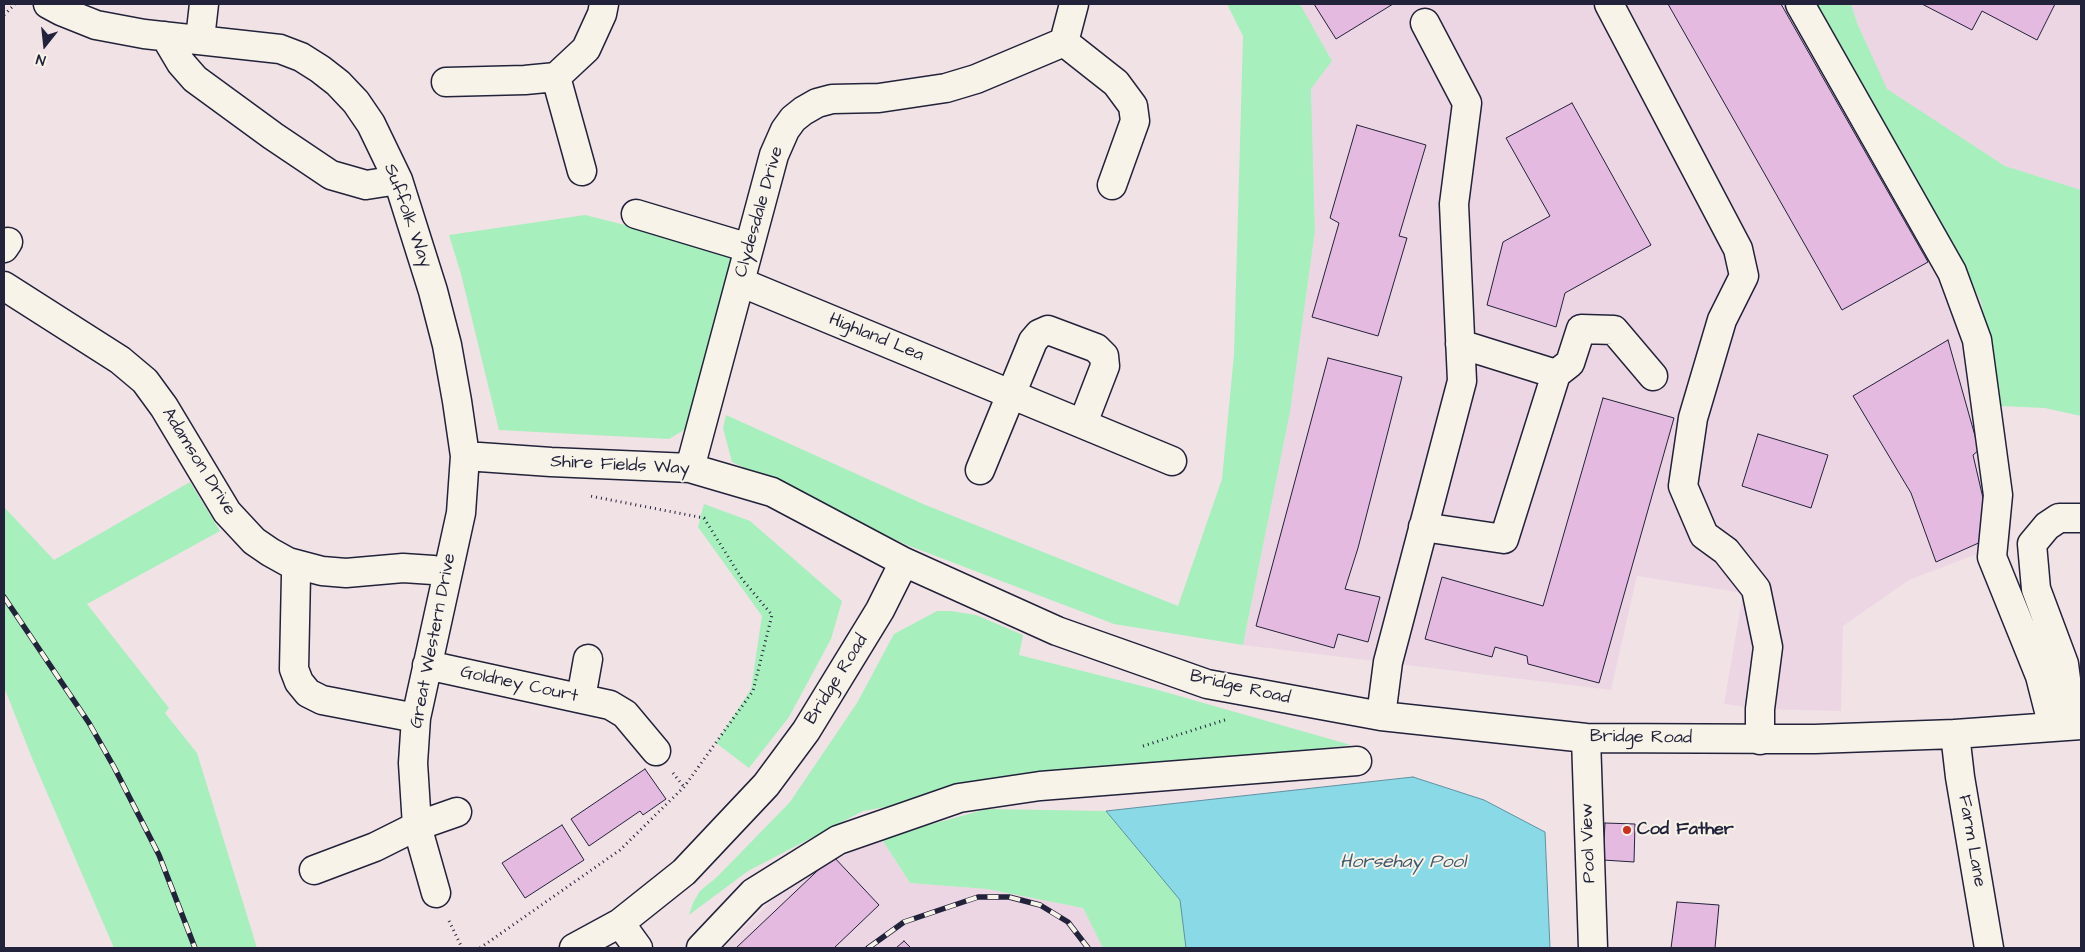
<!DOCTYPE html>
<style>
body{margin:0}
#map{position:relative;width:2085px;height:952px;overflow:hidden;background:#f1e2e6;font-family:"Architects Daughter",sans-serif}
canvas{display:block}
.frame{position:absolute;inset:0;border:5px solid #22223b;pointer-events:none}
.north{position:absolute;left:20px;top:20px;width:50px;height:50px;-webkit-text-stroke:4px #f7f3e8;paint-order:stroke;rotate:196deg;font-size:14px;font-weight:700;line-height:20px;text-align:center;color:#22223b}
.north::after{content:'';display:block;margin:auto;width:18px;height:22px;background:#22223b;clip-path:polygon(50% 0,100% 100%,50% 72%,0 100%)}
</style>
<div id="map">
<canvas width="2085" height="952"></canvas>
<div class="frame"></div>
<div class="north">N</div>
</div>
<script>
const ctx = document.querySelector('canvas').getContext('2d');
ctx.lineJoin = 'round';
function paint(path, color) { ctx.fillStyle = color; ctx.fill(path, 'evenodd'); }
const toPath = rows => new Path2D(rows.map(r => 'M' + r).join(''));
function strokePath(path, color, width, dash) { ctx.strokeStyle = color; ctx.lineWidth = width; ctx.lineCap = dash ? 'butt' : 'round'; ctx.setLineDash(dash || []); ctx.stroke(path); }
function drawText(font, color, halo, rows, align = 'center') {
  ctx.font = font + ' "Architects Daughter",sans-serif'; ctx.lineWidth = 4; ctx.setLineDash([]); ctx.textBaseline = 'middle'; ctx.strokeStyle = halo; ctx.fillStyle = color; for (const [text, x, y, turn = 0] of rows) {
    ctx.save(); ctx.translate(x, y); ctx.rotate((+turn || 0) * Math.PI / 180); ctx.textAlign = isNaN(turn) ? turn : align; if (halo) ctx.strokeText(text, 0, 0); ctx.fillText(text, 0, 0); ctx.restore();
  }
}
const built = toPath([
 [1300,4,1816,4,1981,301,2006,439,2011,541,1909,580,1843,626,1841,711,1760,709,1724,704,1743,593,1637,576,1611,690,1243,645,1290,412,1315,231,1311,89,1332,61],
 [1851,4,2081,4,2081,190,2005,166,1886,89,1857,23],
 [881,838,910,883,987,889,1083,908,1103,948,723,948,794,879]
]);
const green = toPath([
 [1227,4,1300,4,1332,61,1311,89,1315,231,1290,412,1243,645,1114,624,907,545,732,462,723,428,726,415,923,504,1178,606,1222,479,1234,355,1243,36],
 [1816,4,1851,4,1857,23,1887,89,2005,166,2081,190,2081,416,2045,408,2000,406,1981,301],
 [585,215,733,252,689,427,669,439,499,430,461,274,449,235],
 [190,482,220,531,87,604,169,708,165,713,197,753,257,948,114,948,32,758,4,687,4,507,54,560],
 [704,504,750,521,842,601,831,639,789,717,749,768,716,743,751,689,762,616,698,527],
 [937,611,951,611,976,615,1023,635,1019,655,1158,690,1351,745,985,790,863,811,748,871,689,915,693,903,700,891,717,877,790,802,857,703,894,634],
 [987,809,1106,811,1181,900,1186,948,1103,948,1083,908,987,889,910,883,881,838]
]);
const water = toPath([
 [1413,777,1484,800,1545,832,1550,948,1186,948,1180,900,1106,811,1413,777]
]);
const building = toPath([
 [1314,4,1393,4,1336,39,1314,4],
 [1668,4,1781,4,1928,262,1842,310,1668,4],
 [1922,4,2055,4,2037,40,1982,11,1972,30,1922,4],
 [1572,103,1651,245,1565,293,1556,327,1487,305,1503,242,1550,216,1506,138,1572,103],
 [1357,125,1426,145,1399,236,1407,238,1378,336,1312,317,1339,223,1330,218,1357,125],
 [1948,340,1979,450,1973,455,1992,537,1936,562,1911,493,1853,396,1948,340],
 [1328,358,1402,377,1358,548,1345,589,1380,597,1368,642,1338,634,1334,648,1256,626,1328,358],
 [1603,398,1674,418,1599,683,1528,664,1527,656,1495,647,1492,657,1425,639,1442,577,1543,606,1603,398],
 [1758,434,1828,455,1811,508,1742,486,1758,434],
 [645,769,666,799,643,815,640,811,589,846,571,819,645,769],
 [1605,823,1635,824,1634,862,1603,860,1605,823],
 [562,825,584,860,525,898,502,863,562,825],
 [833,856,879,905,834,948,736,948,833,856],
 [1677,902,1719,905,1715,948,1671,948,1677,902],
 [904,941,911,948,896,948,904,941]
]);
const path = toPath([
 [4,15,15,4],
 [1143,746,1228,719],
 [673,773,684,787],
 [449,921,462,948],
 [480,948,620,850,684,787,753,691,772,615,742,579,704,518,590,496]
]);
const minor = toPath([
 [48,4,61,11,96,25,144,34,280,49,301,57,320,69,338,83,356,102,371,124,398,180,433,291,447,345,457,401,465,456,461,513,416,718,413,763,417,826,375,847,314,870],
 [1074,4,1064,42,1116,83,1133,106,1135,121,1112,185],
 [1609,4,1738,249,1744,276,1722,320,1693,418,1683,486,1704,535,1726,551,1756,589,1768,647,1760,709,1760,740],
 [1800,4,1952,272,1977,340,1998,495,1992,557,2040,676,2053,727],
 [165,36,181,63,195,79,273,136,331,175,366,185,398,180],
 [200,39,204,4],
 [556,77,586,49,602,14,604,4],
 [446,82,525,80,556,77,582,171],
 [636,214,749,248],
 [4,248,8,242],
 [740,282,1172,461],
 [4,286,120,360,145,381,164,407,227,512,254,541,270,552,288,562,322,571,346,573,403,568,433,570,447,575],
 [1556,374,1570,363,1581,329,1614,330,1653,376],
 [465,456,551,462,690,468,772,492,904,562,1057,631,1207,684,1381,716,1586,738,1815,739,1955,734,2081,725],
 [690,468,774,155,785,130,793,119,803,111,817,103,832,99,879,98,946,88,976,79,1064,42],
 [980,470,1033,341,1039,334,1048,330,1096,348,1104,356,1105,366,1083,423],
 [1423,527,1504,539,1556,374,1460,344],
 [298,565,296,575,294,669,299,682,308,693,322,700,416,718],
 [427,665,610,705,625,714,656,751],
 [581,698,588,659],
 [1381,716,1388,662,1462,381,1454,204,1467,103,1425,23],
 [2072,725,2064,664,2036,589,2032,544,2047,526,2059,518,2081,518],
 [1955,734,1960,777,1989,948],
 [1586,738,1593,948],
 [436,893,417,826,457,812],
 [620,923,638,948],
 [574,948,620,923,684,872,766,785,806,731,880,610,904,562],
 [701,948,753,893,838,840,959,798,1040,786,1357,761]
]);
const rail = toPath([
 [4,597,89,723,114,767,159,855,195,948],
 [868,948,904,922,978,897,1009,897,1040,905,1068,922,1088,948]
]);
const markers = [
 [1627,830,5,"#c8321e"]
];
const streetNames = [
 ["Clydesdale Drive",760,212,-74],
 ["Suffolk Way",407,216,70],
 ["Highland Lea",876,338,22],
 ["Adamson Drive",198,462,58],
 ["Shire Fields Way",620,466,3],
 ["Great Western Drive",434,641,-79],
 ["Bridge Road",837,680,-58],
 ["Goldney Court",519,685,12],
 ["Bridge Road",1240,688,13],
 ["Bridge Road",1641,738,1],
 ["Farm Lane",1971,841,80],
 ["Pool View",1589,843,-92]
];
const poiNames = [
 ["Cod Father",1637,830]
];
const waterNames = [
 ["Horsehay Pool",1403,863]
];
paint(built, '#edd6e4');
paint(green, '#a7efbd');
paint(water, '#8ad9e6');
strokePath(water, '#6090a2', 1);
paint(building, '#e4bae1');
strokePath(building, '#22223b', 1);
strokePath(minor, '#22223b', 31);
strokePath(path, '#22223b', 3, [1, 4]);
strokePath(minor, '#f7f3e8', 28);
strokePath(rail, '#22223b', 5.5);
strokePath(rail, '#f7f3e8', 4, [11]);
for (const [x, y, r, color] of markers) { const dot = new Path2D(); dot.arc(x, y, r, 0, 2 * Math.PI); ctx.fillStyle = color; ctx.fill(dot); strokePath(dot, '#f7f3e8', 2); }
drawText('18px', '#22223b', '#f7f3e8', streetNames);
drawText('bold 18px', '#22223b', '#f7f3e8', poiNames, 'left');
drawText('italic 19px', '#41596e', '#f7f3e8', waterNames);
</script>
